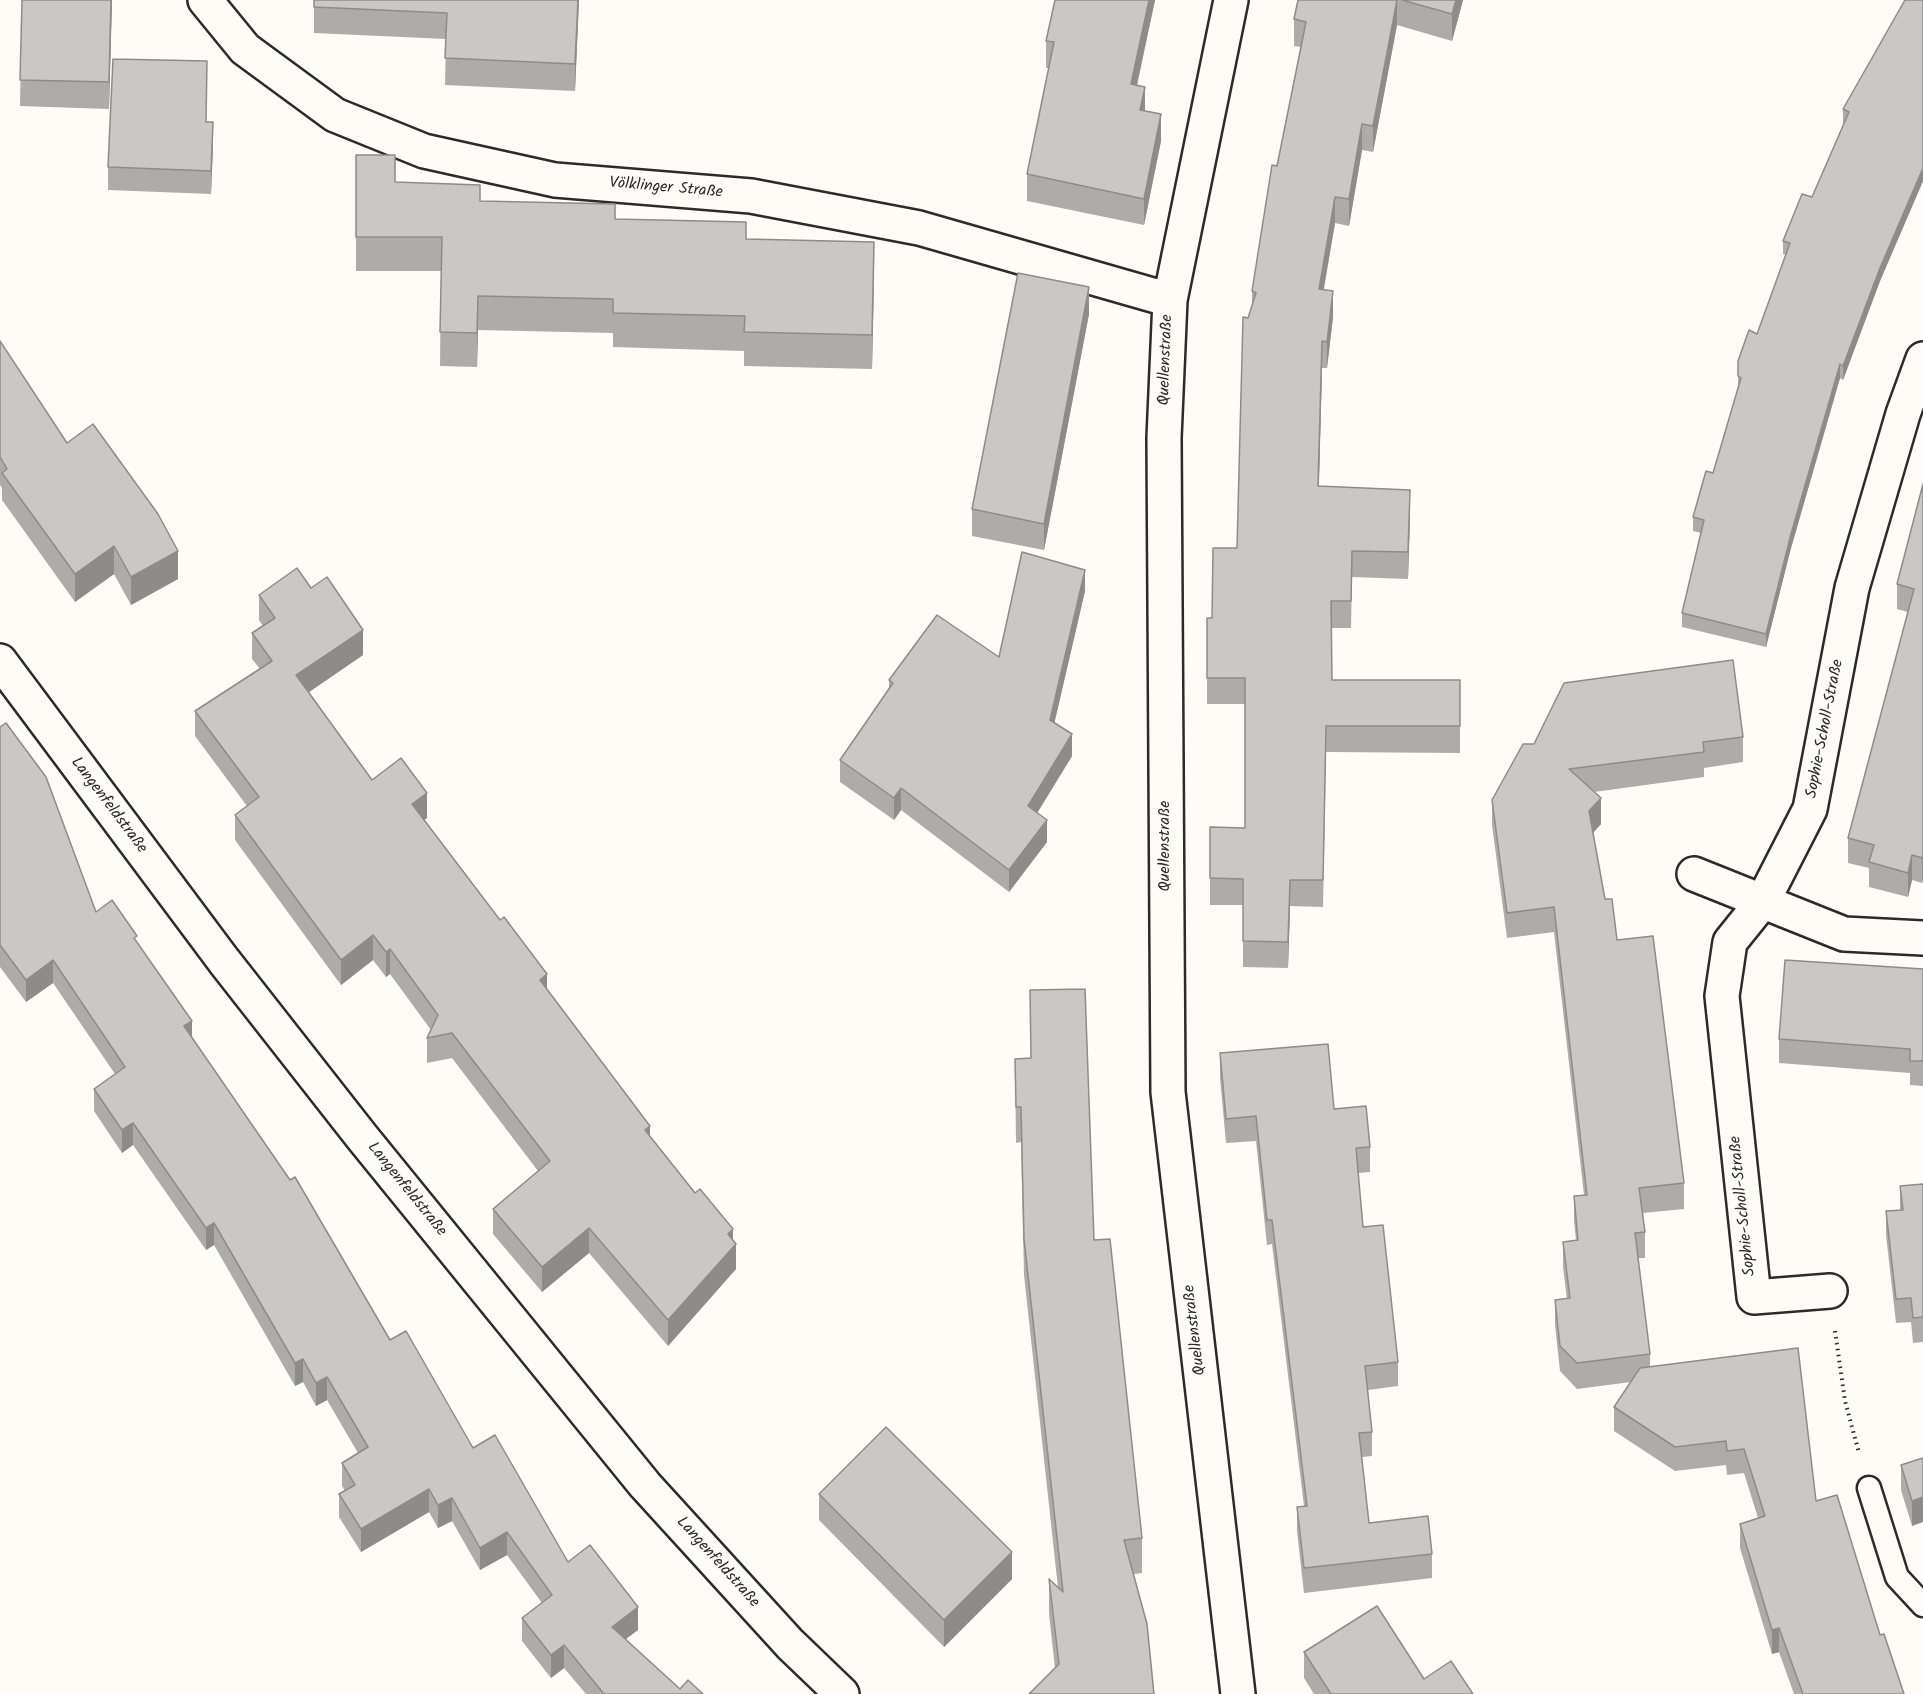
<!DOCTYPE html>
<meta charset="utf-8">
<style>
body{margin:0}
canvas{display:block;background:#fdfcf7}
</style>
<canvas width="1923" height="1694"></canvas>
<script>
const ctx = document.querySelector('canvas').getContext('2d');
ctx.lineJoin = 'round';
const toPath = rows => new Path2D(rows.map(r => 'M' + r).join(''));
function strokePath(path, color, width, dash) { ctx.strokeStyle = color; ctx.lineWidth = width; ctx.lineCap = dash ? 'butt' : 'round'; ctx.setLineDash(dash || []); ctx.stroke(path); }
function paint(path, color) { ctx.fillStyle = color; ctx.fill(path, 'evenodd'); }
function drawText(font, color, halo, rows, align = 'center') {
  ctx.font = font + ' Kalam,sans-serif'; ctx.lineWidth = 4.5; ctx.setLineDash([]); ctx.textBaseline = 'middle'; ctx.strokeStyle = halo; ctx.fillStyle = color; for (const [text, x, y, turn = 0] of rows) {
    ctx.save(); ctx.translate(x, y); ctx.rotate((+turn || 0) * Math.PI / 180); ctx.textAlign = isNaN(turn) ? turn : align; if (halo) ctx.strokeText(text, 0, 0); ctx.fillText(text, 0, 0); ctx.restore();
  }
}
const path = toPath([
 [1835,1331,1845,1401,1859,1453]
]);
const service = toPath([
 [1869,1488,1897,1577,1923,1605]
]);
const minor = toPath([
 [205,0,245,49,335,115,424,151,555,180,751,196,919,228,1170,300],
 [1231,0,1170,300,1164,438,1168,1092,1238,1694],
 [0,661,224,961,362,1137,645,1485,790,1644,842,1694],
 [1694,874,1844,934,1923,938],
 [1830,1291,1754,1297,1722,996,1730,942,1763,901,1810,809,1852,588,1903,414,1923,359]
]);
const wall = toPath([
 [22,0,112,0,109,109,20,106],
 [314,0,579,0,575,91,445,85,446,39,314,33],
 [1055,0,1155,0,1137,86,1145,111,1161,141,1144,225,1027,201,1027,174,1049,68,1046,68,1046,41],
 [1298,0,1463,0,1452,41,1397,25,1373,152,1362,150,1349,226,1335,223,1324,289,1333,317,1327,368,1322,368,1319,486,1410,516,1408,579,1352,577,1351,628,1332,628,1332,680,1460,680,1460,753,1326,752,1323,907,1290,906,1288,968,1243,967,1243,905,1210,905,1210,878,1245,828,1245,704,1207,704,1207,618,1212,618,1237,548,1248,318,1252,305,1252,291,1301,47,1294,46,1294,19],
 [1923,0,1923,181,1880,281,1843,380,1840,378,1791,548,1766,647,1682,627,1682,613,1701,533,1693,531,1693,517,1713,473,1738,389,1738,361,1757,334,1786,255,1783,254,1783,241,1812,197,1844,123,1843,123,1843,109],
 [207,122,213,144,211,194,108,190,108,167],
 [356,155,395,182,480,201,615,219,746,239,874,276,872,369,744,366,744,351,613,347,613,333,478,330,477,367,440,366,441,271,356,271],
 [1089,314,1044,550,972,536,972,509],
 [0,341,67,443,178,579,131,605,114,574,75,602,2,500,2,488,0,485],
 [1923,484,1922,883,1912,880,1908,897,1869,887,1869,868,1848,863,1848,838,1908,612,1897,609,1897,584],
 [311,588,363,655,309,692,372,780,427,818,424,820,547,990,650,1136,733,1240,736,1269,668,1346,589,1253,542,1292,493,1234,493,1209,538,1171,452,1058,427,1063,427,1038,431,1030,390,974,386,977,373,960,341,985,235,840,235,815,247,806,195,736,195,711,260,669,252,659,252,633,263,626,259,620,259,595],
 [1085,591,1054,723,1072,756,1037,813,1047,842,1009,892,901,810,894,820,840,782,840,760,889,689,889,680,999,657],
 [0,727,96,912,137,943,192,1037,390,1340,473,1448,568,1562,638,1630,626,1639,680,1689,703,1694,586,1694,564,1668,551,1678,522,1641,522,1618,542,1603,507,1555,480,1570,452,1521,438,1528,429,1512,361,1552,339,1517,339,1494,345,1491,342,1486,342,1463,358,1453,327,1400,316,1406,303,1382,295,1386,214,1245,206,1250,133,1145,122,1153,94,1111,94,1089,115,1074,53,983,26,1002,0,967],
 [1743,737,1743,762,1704,768,1704,777,1594,792,1601,824,1593,833,1605,899,1684,1183,1684,1209,1643,1213,1645,1232,1645,1258,1638,1258,1650,1354,1650,1367,1816,1501,1880,1635,1904,1694,1794,1694,1779,1652,1772,1654,1740,1548,1740,1524,1758,1518,1744,1473,1727,1475,1726,1465,1675,1471,1614,1431,1614,1407,1631,1382,1577,1389,1560,1371,1555,1325,1555,1300,1567,1299,1563,1267,1563,1242,1576,1240,1574,1221,1574,1196,1584,1195,1554,932,1507,938,1492,825,1492,800,1534,744],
 [1923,969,1923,1086,1910,1085,1910,1073,1779,1063,1779,1039],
 [1030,990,1094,1240,1142,1538,1142,1573,1134,1574,1147,1624,1055,1668,1049,1614,1049,1579,1058,1588,1024,1275,1021,1142,1016,1143,1015,1059,1031,1058],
 [1220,1053,1334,1109,1370,1147,1370,1172,1358,1173,1363,1227,1398,1362,1398,1386,1368,1390,1372,1432,1372,1456,1362,1457,1369,1523,1432,1554,1432,1578,1304,1593,1297,1531,1297,1507,1304,1506,1272,1244,1267,1245,1256,1141,1226,1143,1220,1078],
 [1923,1184,1923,1342,1913,1343,1911,1322,1896,1323,1886,1235,1886,1211,1900,1210,1900,1186],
 [1923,1458,1912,1526,1901,1490,1901,1465],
 [819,1494,1012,1579,944,1647,819,1520],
 [1304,1652,1424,1679,1473,1694,1314,1694,1304,1678]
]);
const shadedWall = toPath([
 [111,0,112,0,109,109,109,82],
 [578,0,579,0,575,91,575,64],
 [1149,0,1155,0,1131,111,1131,84],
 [1397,0,1397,25,1373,152,1373,126],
 [1456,0,1463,0,1452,41,1452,14],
 [1145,87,1145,114,1140,110],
 [1161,114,1161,141,1144,225,1144,199],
 [213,122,213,144,211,194,211,171],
 [1362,124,1362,150,1349,226,1349,199],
 [1923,168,1923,181,1880,281,1843,380,1843,366,1880,268],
 [1335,197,1335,223,1319,315,1319,289],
 [874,242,874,276,872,369,872,335],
 [1089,287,1089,314,1044,550,1044,524],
 [1333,291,1333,317,1327,368,1327,342],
 [478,296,478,330,477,367,477,333],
 [1322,341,1322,368,1318,513,1318,486],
 [1840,364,1840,378,1791,548,1766,647,1766,634,1791,534],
 [1410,490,1410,516,1408,579,1408,552],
 [114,546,114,574,75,602,75,574],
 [178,551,178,579,131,605,131,577],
 [1085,570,1085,591,1050,742,1050,720],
 [363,630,363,655,296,701,296,675],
 [1072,734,1072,756,1028,828,1028,806],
 [901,788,901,810,894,820,894,798],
 [427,793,427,818,412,829,412,804],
 [1601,798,1601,824,1589,837,1589,811],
 [1047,820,1047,842,1009,892,1009,870],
 [1912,855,1912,880,1908,897,1908,873],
 [1923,855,1923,880,1922,883,1922,858],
 [1290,880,1290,906,1288,968,1288,942],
 [373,935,373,960,341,985,341,960],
 [390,949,390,974,386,977,386,952],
 [53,960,53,983,26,1002,26,980],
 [547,974,547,999,540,980],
 [192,1021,192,1043,184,1026],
 [133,1123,133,1145,122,1153,122,1130],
 [650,1126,650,1151,645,1130],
 [214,1223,214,1245,206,1250,206,1228],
 [589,1228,589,1253,542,1292,542,1267],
 [733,1229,733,1248,736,1244,736,1269,668,1346,668,1320,728,1234],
 [303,1359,303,1382,295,1386,295,1363],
 [327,1377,327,1400,316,1406,316,1383],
 [429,1489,429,1512,361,1552,361,1529],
 [1923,1497,1923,1522,1912,1526,1912,1501],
 [452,1498,452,1521,438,1528,438,1505],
 [507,1532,507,1555,480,1570,480,1548],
 [1012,1552,1012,1579,944,1647,944,1620],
 [638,1607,638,1630,612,1649,612,1627],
 [1779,1628,1779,1652,1772,1654,1772,1630],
 [564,1645,564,1668,551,1678,551,1655]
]);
const building = toPath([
 [22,0,111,0,109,82,20,80,22,0],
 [314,0,578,0,575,64,445,58,447,13,314,7,314,0],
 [1055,0,1149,0,1131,84,1145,87,1140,110,1161,114,1144,199,1027,174,1054,42,1046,41,1055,0],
 [1298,0,1397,0,1373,126,1362,124,1349,199,1335,197,1319,289,1333,291,1327,342,1322,341,1318,486,1410,490,1408,552,1352,551,1351,601,1331,601,1332,680,1460,680,1460,726,1326,726,1323,880,1290,880,1288,942,1243,941,1243,879,1210,878,1210,827,1245,828,1245,678,1207,678,1207,618,1212,618,1213,548,1237,548,1243,317,1248,318,1256,293,1252,291,1272,165,1277,166,1306,22,1294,19,1298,0],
 [1402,0,1456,0,1452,14,1402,0],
 [1905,0,1923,0,1923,168,1880,268,1843,366,1840,364,1791,534,1766,634,1682,613,1704,520,1693,517,1706,471,1713,473,1741,378,1738,376,1738,361,1749,330,1757,334,1790,243,1783,241,1802,194,1812,197,1849,112,1843,109,1905,0],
 [113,59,207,61,206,122,213,122,211,171,108,167,113,59],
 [356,155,395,155,395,182,480,185,480,201,615,204,615,219,746,222,746,239,874,242,872,335,744,332,745,316,613,313,613,299,478,296,477,333,440,332,442,237,356,237,356,155],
 [1018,273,1089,287,1044,524,972,509,1018,273],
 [0,341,67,443,93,424,158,514,178,551,131,577,114,546,75,574,2,473,7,469,0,457,0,341],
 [1923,484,1923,855,1922,858,1912,855,1908,873,1869,862,1874,845,1848,838,1914,589,1897,584,1923,484],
 [1022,552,1085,570,1050,720,1072,734,1028,806,1047,820,1009,870,901,788,894,798,840,760,893,683,889,680,937,615,999,657,1022,552],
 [297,568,311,588,327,577,363,630,296,675,372,780,401,758,427,793,412,804,500,920,504,917,547,974,540,980,650,1126,645,1130,695,1193,700,1189,733,1229,728,1234,736,1244,668,1320,589,1228,542,1267,493,1209,550,1161,452,1033,427,1038,438,1015,390,949,386,952,373,935,341,960,235,815,259,797,195,711,272,661,252,633,275,618,259,595,297,568],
 [1733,660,1743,737,1703,742,1704,752,1569,769,1601,798,1589,811,1605,899,1612,899,1617,940,1653,936,1684,1183,1639,1188,1645,1232,1635,1233,1650,1354,1577,1363,1560,1346,1555,1300,1570,1298,1563,1242,1578,1240,1574,1196,1587,1195,1554,907,1507,913,1492,800,1523,744,1534,744,1564,683,1733,660],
 [6,723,46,777,96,912,112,900,137,936,134,938,192,1021,184,1026,290,1180,295,1177,390,1340,406,1331,473,1448,495,1435,568,1562,590,1545,638,1607,612,1627,680,1689,688,1680,703,1694,604,1694,564,1645,551,1655,522,1618,552,1595,507,1532,480,1548,452,1498,438,1505,429,1489,361,1529,339,1494,355,1485,342,1463,368,1447,327,1377,316,1383,303,1359,295,1363,214,1223,206,1228,133,1123,122,1130,94,1089,125,1067,53,960,26,980,0,945,0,727,6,723],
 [1785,960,1923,969,1923,1061,1910,1061,1910,1049,1779,1039,1785,960],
 [1085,989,1094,1240,1110,1239,1142,1538,1124,1540,1147,1624,1154,1694,1029,1694,1059,1664,1049,1579,1063,1592,1024,1239,1021,1107,1016,1107,1015,1059,1031,1058,1030,990,1085,989],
 [1328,1044,1334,1109,1366,1106,1370,1147,1356,1148,1363,1227,1383,1225,1398,1362,1365,1366,1372,1432,1359,1433,1369,1523,1428,1516,1432,1554,1304,1568,1297,1507,1307,1506,1272,1220,1267,1220,1256,1116,1226,1119,1220,1053,1328,1044],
 [1923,1184,1923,1317,1913,1318,1911,1298,1896,1299,1886,1211,1903,1210,1900,1186,1923,1184],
 [1798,1348,1816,1501,1837,1495,1880,1635,1884,1634,1904,1694,1803,1694,1779,1628,1772,1630,1740,1524,1765,1516,1744,1449,1727,1451,1726,1441,1675,1447,1614,1407,1640,1368,1798,1348],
 [886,1427,1012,1552,944,1620,819,1494,886,1427],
 [1923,1458,1923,1497,1912,1501,1901,1465,1923,1458],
 [1377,1606,1424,1679,1451,1661,1473,1694,1331,1694,1304,1652,1377,1606]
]);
const streetNames = [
 ["Völklinger Straße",666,189,5],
 ["Quellenstraße",1167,360,-88],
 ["Sophie-Scholl-Straße",1826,729,-79],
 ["Langenfeldstraße",108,806,53],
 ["Quellenstraße",1166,846,-90],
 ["Langenfeldstraße",406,1190,51],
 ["Sophie-Scholl-Straße",1744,1206,-96],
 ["Quellenstraße",1196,1330,-97],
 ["Langenfeldstraße",717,1563,48]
];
strokePath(service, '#2b2b2b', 27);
strokePath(minor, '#2b2b2b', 38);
strokePath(path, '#2b2b2b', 4, [1.5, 4.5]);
strokePath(service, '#fdfcf7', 22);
strokePath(minor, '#fdfcf7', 33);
paint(wall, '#adaca9');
paint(shadedWall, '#8d8c89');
paint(building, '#c9c8c4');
strokePath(building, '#8d8c89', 1.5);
drawText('16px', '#2b2b2b', '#fdfcf7', streetNames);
</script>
